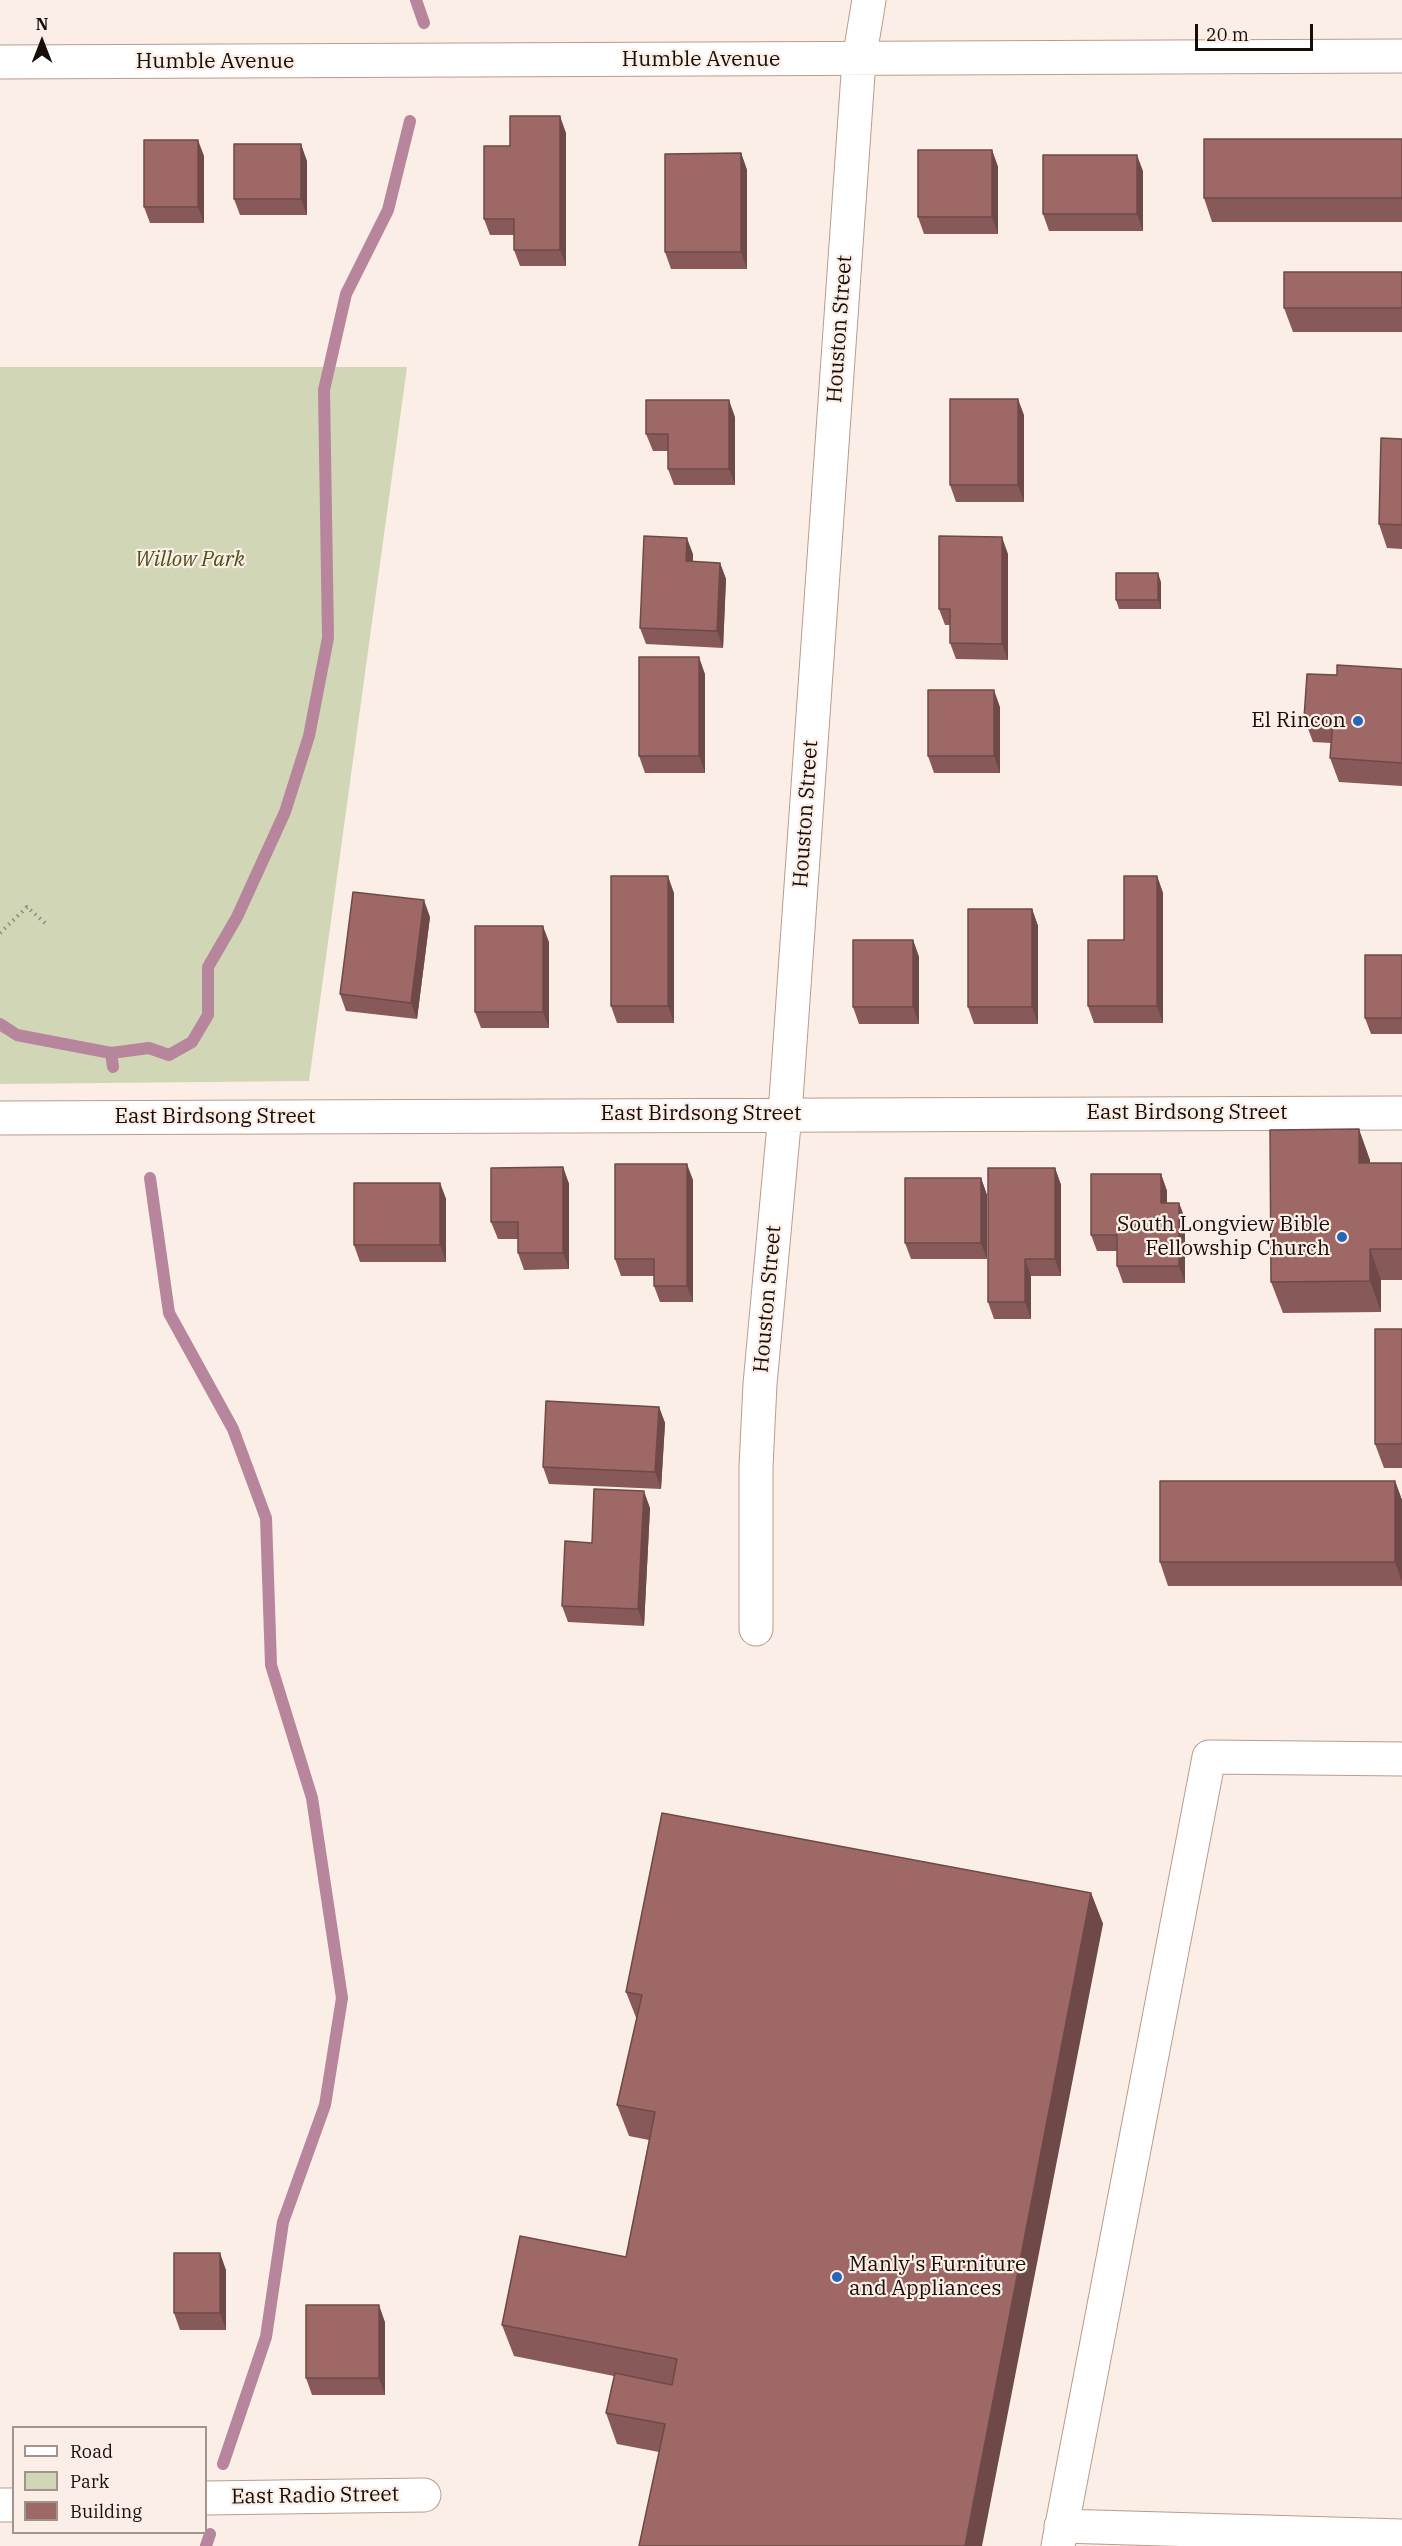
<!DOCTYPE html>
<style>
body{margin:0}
#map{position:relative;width:1402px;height:2546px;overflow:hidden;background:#fbeee6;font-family:"IBM Plex Serif",serif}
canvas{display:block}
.legend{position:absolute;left:12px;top:2426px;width:195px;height:108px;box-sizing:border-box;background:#fbeee6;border:2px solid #a0948d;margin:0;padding:8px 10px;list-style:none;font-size:18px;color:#180e08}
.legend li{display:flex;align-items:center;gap:12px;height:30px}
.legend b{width:30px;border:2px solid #a0948d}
.north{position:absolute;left:12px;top:12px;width:60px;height:60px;-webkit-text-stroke:4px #fbeee6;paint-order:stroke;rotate:0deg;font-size:16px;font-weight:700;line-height:24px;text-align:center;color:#180e08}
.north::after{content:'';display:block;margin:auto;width:21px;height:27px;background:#180e08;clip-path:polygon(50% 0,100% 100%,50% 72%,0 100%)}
.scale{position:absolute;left:1195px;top:24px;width:118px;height:27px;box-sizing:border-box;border:3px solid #180e08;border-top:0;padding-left:8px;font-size:18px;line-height:21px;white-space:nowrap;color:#180e08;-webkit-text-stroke:4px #fbeee6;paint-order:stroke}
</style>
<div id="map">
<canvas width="1402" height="2546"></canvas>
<ul class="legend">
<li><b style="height:8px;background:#fff"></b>Road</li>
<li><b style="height:16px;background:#d1d6b6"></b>Park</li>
<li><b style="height:16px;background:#9e6867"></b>Building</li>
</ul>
<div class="north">N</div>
<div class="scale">20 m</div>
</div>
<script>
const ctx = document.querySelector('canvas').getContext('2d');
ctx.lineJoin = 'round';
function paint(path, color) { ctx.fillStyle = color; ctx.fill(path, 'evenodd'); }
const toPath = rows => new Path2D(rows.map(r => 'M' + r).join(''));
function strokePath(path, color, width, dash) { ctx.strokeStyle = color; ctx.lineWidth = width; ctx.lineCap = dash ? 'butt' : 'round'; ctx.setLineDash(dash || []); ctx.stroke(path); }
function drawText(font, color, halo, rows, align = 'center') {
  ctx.font = font + ' "IBM Plex Serif",serif'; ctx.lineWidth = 4.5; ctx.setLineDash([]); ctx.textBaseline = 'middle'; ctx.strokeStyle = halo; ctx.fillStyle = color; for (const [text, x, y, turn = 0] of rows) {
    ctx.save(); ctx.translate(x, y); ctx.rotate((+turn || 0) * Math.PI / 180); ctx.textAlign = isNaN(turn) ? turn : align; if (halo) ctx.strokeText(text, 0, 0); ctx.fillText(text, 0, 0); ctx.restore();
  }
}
const green = toPath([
 [0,367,407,367,309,1081,0,1084]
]);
const stream = toPath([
 [416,0,424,23],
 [0,1024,17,1035,111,1053,113,1067],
 [111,1053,149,1048,169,1055,192,1042,208,1015,208,967,237,917,285,812,309,736,328,638,324,390,346,294,388,210,410,121],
 [150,1178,169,1313,233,1429,266,1518,271,1665,312,1798,342,1998,325,2105,283,2222,266,2337,223,2464],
 [206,2546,210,2534]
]);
const path = toPath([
 [0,933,27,907,45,923]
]);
const minor = toPath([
 [0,62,1402,56],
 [0,1118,1402,1113],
 [756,1629,756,1467,760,1384,785,1114,859,60,869,0],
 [206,2498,424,2495],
 [0,2505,14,2505],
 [1061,2526,1402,2536],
 [1058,2546,1209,1757,1402,1759]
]);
const wall = toPath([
 [566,133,566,266,520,266,514,250,514,235,490,235,484,219,510,146],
 [1402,139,1402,222,1212,222,1204,198],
 [992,150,998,167,998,234,924,234,918,217],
 [741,153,747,170,747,269,671,269,665,252],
 [204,156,204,223,150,223,144,207],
 [307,161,307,215,240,215,234,199],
 [1143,171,1143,231,1049,231,1043,214],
 [1402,272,1402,332,1293,332,1284,308],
 [1024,415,1024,502,956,502,950,485],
 [735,417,735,485,674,485,668,469,668,451,653,451,646,434],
 [1402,439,1402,549,1387,548,1379,524],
 [693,554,693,562,720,563,726,579,723,648,646,644,640,628],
 [1008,554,1008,660,956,659,950,643,950,625,945,625,939,609],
 [1161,582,1161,609,1119,609,1116,600],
 [1402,669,1402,786,1339,782,1330,758,1331,743,1313,742,1304,718,1337,675],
 [705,674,705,773,645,773,639,756],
 [1000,707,1000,773,934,773,928,756],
 [1157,876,1163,893,1163,1023,1094,1023,1088,1006,1124,940],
 [674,893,674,1023,617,1023,611,1006],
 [1032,909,1038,926,1038,1024,974,1024,968,1007],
 [430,917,417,1019,346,1011,340,994],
 [913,940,919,957,919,1024,859,1024,853,1007],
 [549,942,549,1028,481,1028,475,1012],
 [1402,955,1402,1034,1371,1034,1365,1018],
 [1370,1160,1370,1163,1402,1163,1402,1280,1381,1280,1381,1312,1283,1313,1271,1282],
 [563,1167,569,1184,569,1269,524,1270,518,1253,518,1239,498,1239,491,1222],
 [1055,1168,1061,1185,1061,1276,1031,1276,1031,1319,994,1319,988,1302],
 [1161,1174,1167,1191,1167,1203,1179,1203,1185,1219,1185,1283,1123,1283,1117,1266,1117,1251,1097,1251,1091,1235],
 [981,1178,987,1195,987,1259,911,1259,905,1243],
 [693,1180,693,1302,660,1302,654,1286,654,1276,621,1276,615,1259],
 [440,1183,446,1199,446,1262,360,1262,354,1245],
 [1402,1329,1402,1468,1384,1468,1375,1444],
 [659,1407,665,1423,661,1489,549,1484,543,1467],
 [1395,1481,1402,1500,1402,1586,1168,1586,1160,1562],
 [650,1508,644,1626,568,1622,562,1606,592,1543],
 [1091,1893,1103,1924,659,2452,617,2444,606,2413,614,2376,514,2356,502,2325,626,2257,649,2140,629,2136,617,2105,637,2020,626,1992],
 [226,2270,226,2330,180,2330,174,2313],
 [385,2322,385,2395,312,2395,306,2378]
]);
const shadedWall = toPath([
 [560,116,566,133,566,266,560,250],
 [198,140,204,156,204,223,198,207],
 [301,144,307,161,307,215,301,199],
 [992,150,998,167,998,234,992,217],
 [741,153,747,170,747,269,741,252],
 [1137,155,1143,171,1143,231,1137,214],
 [1018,399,1024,415,1024,502,1018,485],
 [729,400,735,417,735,485,729,469],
 [1002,537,1008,554,1008,660,1002,644],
 [687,538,693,554,692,578,686,561],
 [720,563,726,579,723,648,717,631],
 [1158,573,1161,582,1161,609,1158,600],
 [699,657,705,674,705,773,699,756],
 [994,690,1000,707,1000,773,994,756],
 [668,876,674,893,674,1023,668,1006],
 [1157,876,1163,893,1163,1023,1157,1006],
 [424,900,430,917,417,1019,411,1003],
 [1032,909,1038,926,1038,1024,1032,1007],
 [543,926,549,942,549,1028,543,1012],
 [913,940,919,957,919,1024,913,1007],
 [1359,1129,1370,1160,1370,1194,1359,1163],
 [687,1164,693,1180,693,1302,687,1286],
 [563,1167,569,1184,569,1269,563,1253],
 [1055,1168,1061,1185,1061,1276,1055,1259],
 [1161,1174,1167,1191,1167,1219,1161,1203],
 [981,1178,987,1195,987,1259,981,1243],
 [440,1183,446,1199,446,1262,440,1245],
 [1179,1203,1185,1219,1185,1283,1179,1266],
 [1370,1249,1381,1280,1381,1312,1370,1281],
 [1025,1259,1031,1276,1031,1319,1025,1302],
 [659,1407,665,1423,661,1489,655,1472],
 [1395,1481,1402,1500,1402,1582,1395,1562],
 [644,1491,650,1508,644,1626,638,1609],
 [1091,1893,1103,1924,982,2546,965,2546],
 [220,2253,226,2270,226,2330,220,2313],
 [379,2305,385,2322,385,2395,379,2378]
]);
const building = toPath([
 [510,116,560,116,560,250,514,250,514,219,484,219,484,146,510,146,510,116],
 [1204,139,1402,139,1402,198,1204,198,1204,139],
 [144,140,198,140,198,207,144,207,144,140],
 [234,144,301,144,301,199,234,199,234,144],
 [918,150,992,150,992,217,918,217,918,150],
 [741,153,741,252,665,252,665,154,741,153],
 [1043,155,1137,155,1137,214,1043,214,1043,155],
 [1284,272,1402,272,1402,308,1284,308,1284,272],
 [950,399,1018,399,1018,485,950,485,950,399],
 [646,400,729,400,729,469,668,469,668,434,646,434,646,400],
 [1381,438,1402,439,1402,525,1379,524,1381,438],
 [644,536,687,538,686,561,720,563,717,631,640,628,644,536],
 [939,536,1002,537,1002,644,950,643,950,609,939,609,939,536],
 [1116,573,1158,573,1158,600,1116,600,1116,573],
 [639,657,699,657,699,756,639,756,639,657],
 [1337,665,1402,669,1402,763,1330,758,1333,720,1304,718,1307,674,1337,675,1337,665],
 [928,690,994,690,994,756,928,756,928,690],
 [611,876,668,876,668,1006,611,1006,611,876],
 [1124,876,1157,876,1157,1006,1088,1006,1088,940,1124,940,1124,876],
 [353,892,424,900,411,1003,340,994,353,892],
 [968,909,1032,909,1032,1007,968,1007,968,909],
 [475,926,543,926,543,1012,475,1012,475,926],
 [853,940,913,940,913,1007,853,1007,853,940],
 [1365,955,1402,955,1402,1018,1365,1018,1365,955],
 [1359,1129,1359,1163,1402,1163,1402,1249,1370,1249,1370,1281,1271,1282,1270,1130,1359,1129],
 [615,1164,687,1164,687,1286,654,1286,654,1259,615,1259,615,1164],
 [563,1167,563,1253,518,1253,518,1222,491,1222,491,1168,563,1167],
 [988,1168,1055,1168,1055,1259,1025,1259,1025,1302,988,1302,988,1168],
 [1091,1174,1161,1174,1161,1203,1179,1203,1179,1266,1117,1266,1117,1235,1091,1235,1091,1174],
 [905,1178,981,1178,981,1243,905,1243,905,1178],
 [354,1183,440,1183,440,1245,354,1245,354,1183],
 [1375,1329,1402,1329,1402,1444,1375,1444,1375,1329],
 [546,1401,659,1407,655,1472,543,1467,546,1401],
 [1160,1481,1395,1481,1395,1562,1160,1562,1160,1481],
 [594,1489,644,1491,638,1609,562,1606,565,1541,592,1543,594,1489],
 [662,1813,1091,1893,965,2546,639,2546,665,2424,606,2413,615,2373,672,2385,677,2359,502,2325,520,2236,626,2257,655,2112,617,2105,642,1995,626,1992,662,1813],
 [174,2253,220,2253,220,2313,174,2313,174,2253],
 [306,2305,379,2305,379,2378,306,2378,306,2305]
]);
const markers = [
 [1358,721,6,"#2666b8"],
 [1342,1237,6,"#2666b8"],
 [837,2277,6,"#2666b8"]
];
const streetNames = [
 ["Humble Avenue",701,60],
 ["Humble Avenue",215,62],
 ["Houston Street",840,329,-86],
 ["Houston Street",806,814,-86],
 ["East Birdsong Street",1187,1113],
 ["East Birdsong Street",701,1114],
 ["East Birdsong Street",215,1117],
 ["Houston Street",768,1299,-85],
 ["East Radio Street",315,2496,-1]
];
const parkNames = [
 ["Willow Park",190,560]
];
const poiNames = [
 ["El Rincon",1346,721],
 ["South Longview Bible",1330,1225],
 ["Fellowship Church",1330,1249],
 ["Manly's Furniture",849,2265,"left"],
 ["and Appliances",849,2289,"left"]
];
paint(green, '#d1d6b6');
strokePath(stream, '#b7859c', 12);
strokePath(minor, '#ba9c8b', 35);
strokePath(path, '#958a82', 4, [1.5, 4.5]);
strokePath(minor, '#fff', 33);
paint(wall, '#885959');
paint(shadedWall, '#6f4948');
paint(building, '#9e6867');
strokePath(building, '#6f4948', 1.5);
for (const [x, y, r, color] of markers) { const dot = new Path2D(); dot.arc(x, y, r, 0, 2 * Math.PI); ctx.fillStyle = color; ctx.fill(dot); strokePath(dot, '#fbeee6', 2); }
drawText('21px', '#180e08', '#fbeee6', streetNames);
drawText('italic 21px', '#4a5016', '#fbeee6', parkNames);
drawText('21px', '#180e08', '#fbeee6', poiNames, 'right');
</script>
